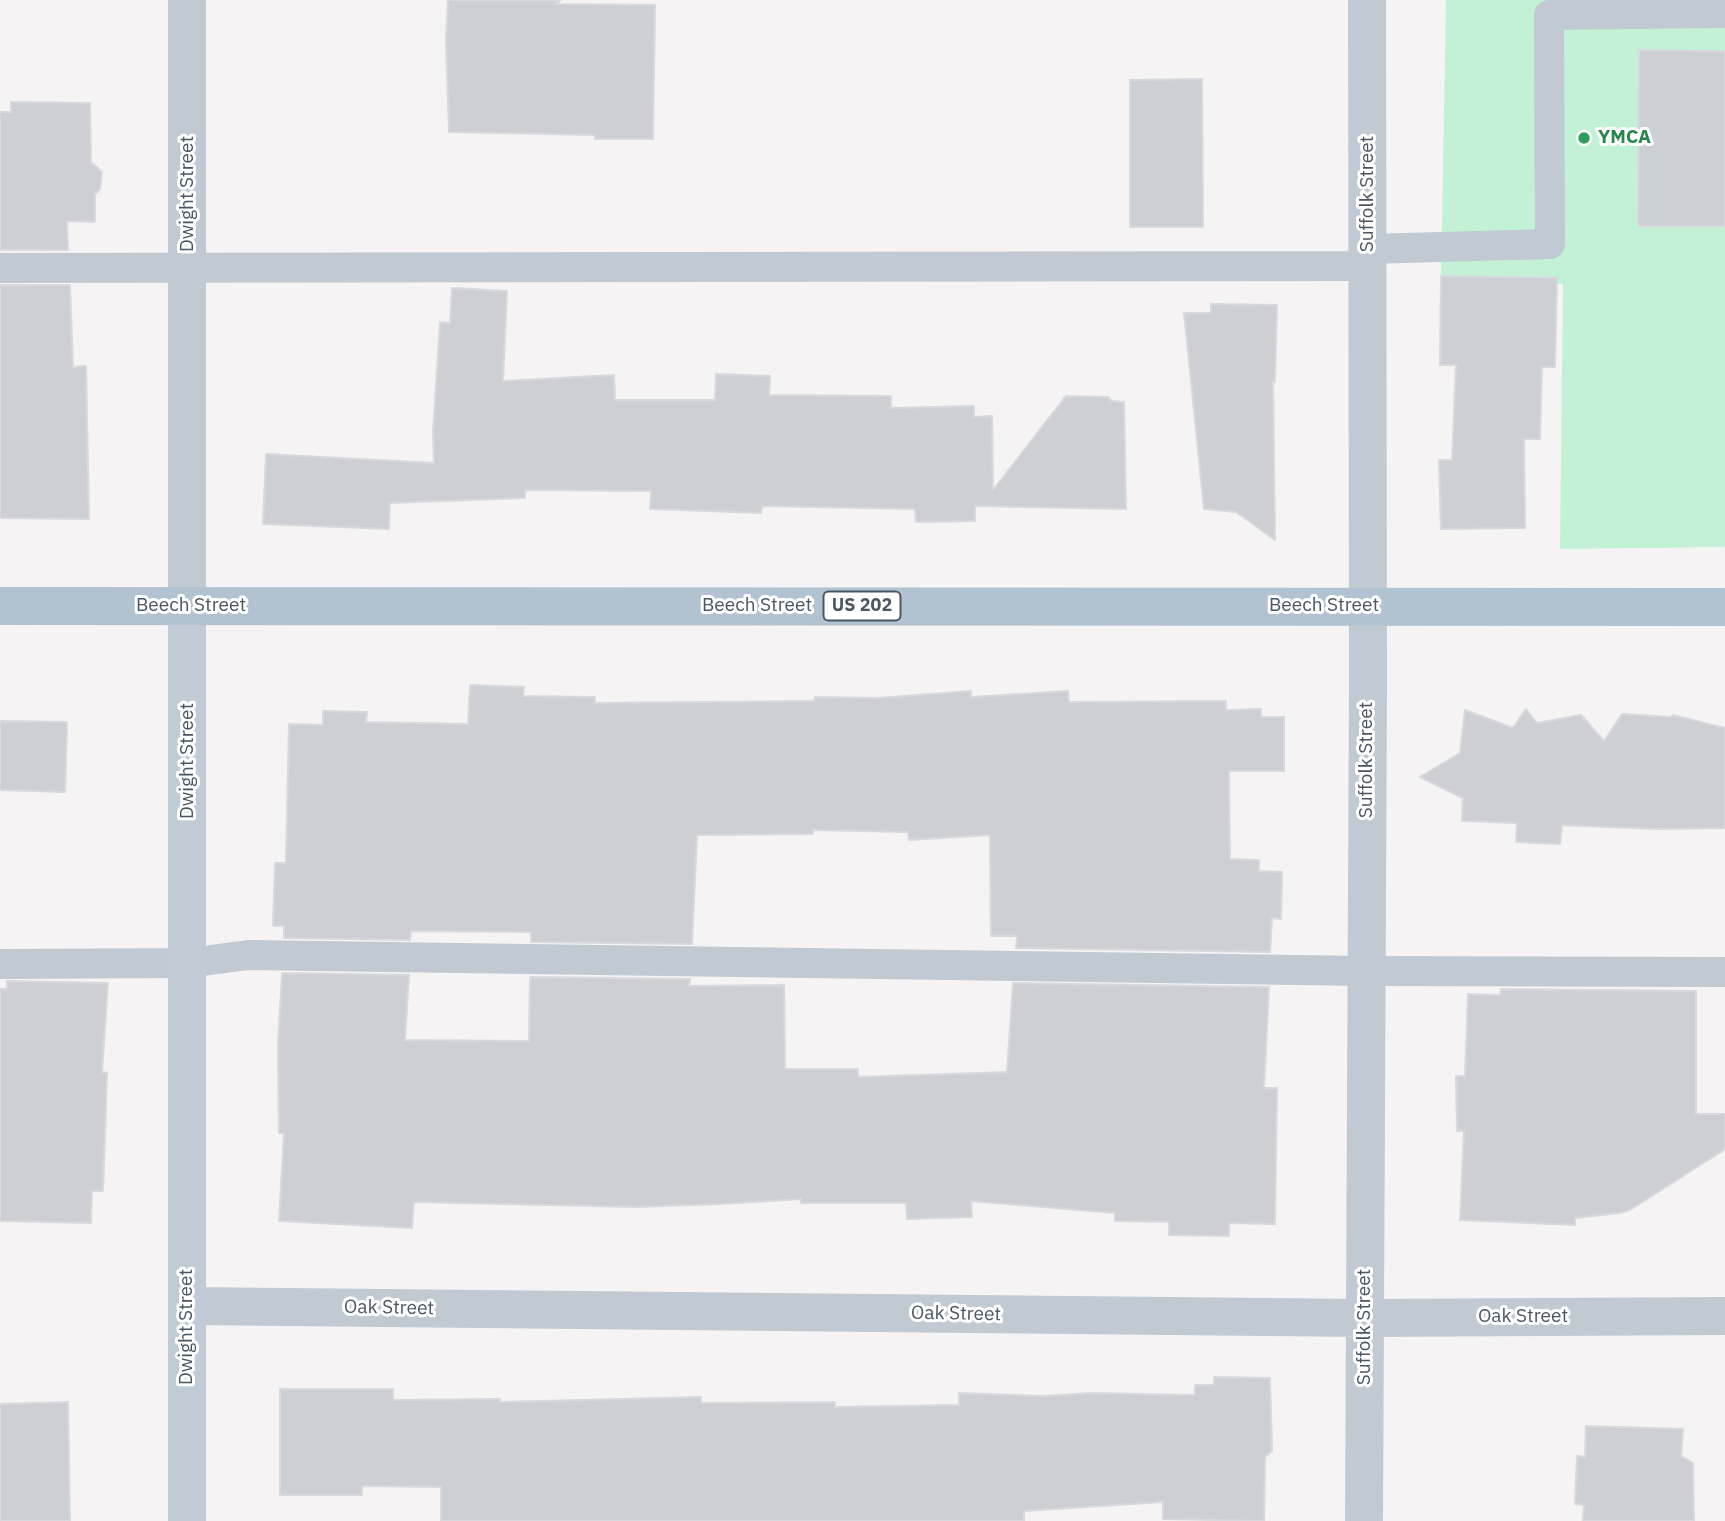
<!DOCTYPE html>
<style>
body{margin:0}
canvas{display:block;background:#f5f3f3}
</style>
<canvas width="1725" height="1521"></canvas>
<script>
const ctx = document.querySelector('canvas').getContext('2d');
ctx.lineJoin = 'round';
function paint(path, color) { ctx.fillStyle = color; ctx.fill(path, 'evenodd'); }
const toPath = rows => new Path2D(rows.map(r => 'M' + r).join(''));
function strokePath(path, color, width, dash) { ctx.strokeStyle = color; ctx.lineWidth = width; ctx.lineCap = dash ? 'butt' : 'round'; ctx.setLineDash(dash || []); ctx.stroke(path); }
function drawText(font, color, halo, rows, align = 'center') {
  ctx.font = font + ' "IBM Plex Sans",sans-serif'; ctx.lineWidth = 6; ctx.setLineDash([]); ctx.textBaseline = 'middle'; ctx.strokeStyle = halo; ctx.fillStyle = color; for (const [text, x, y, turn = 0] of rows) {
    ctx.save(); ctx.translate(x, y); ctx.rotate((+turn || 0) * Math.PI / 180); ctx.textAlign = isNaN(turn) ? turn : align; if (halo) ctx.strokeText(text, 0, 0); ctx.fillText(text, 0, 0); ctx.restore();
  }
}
const green = toPath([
 [1446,0,1725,0,1725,547,1560,549,1563,284,1441,276]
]);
const building = toPath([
 [448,0,561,0,555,4,655,5,653,139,595,139,595,135,449,132,446,40,448,0],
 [1639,50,1725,51,1725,226,1638,226,1639,50],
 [1202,79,1203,227,1130,227,1130,80,1202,79],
 [11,102,90,103,91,162,102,172,100,189,95,194,95,222,67,221,68,250,0,250,0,112,11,112,11,102],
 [1441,276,1557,278,1555,367,1542,367,1540,439,1524,439,1525,528,1441,529,1439,460,1452,460,1456,365,1440,365,1441,276],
 [0,285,70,285,73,367,86,366,89,519,0,518,0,285],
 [452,288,507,291,503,381,614,375,615,400,715,400,716,374,770,376,769,395,891,396,891,408,974,406,974,417,992,416,993,490,1066,396,1108,397,1112,401,1124,402,1126,509,975,506,975,521,916,522,915,509,762,506,761,513,650,509,651,491,525,490,525,498,390,503,389,529,263,524,266,454,434,463,433,432,440,322,450,323,452,288],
 [1211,304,1277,305,1275,382,1273,382,1275,540,1236,512,1204,509,1184,313,1211,313,1211,304],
 [470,685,524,687,523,696,595,697,595,703,814,701,815,697,878,698,971,691,971,697,1068,691,1069,702,1226,701,1226,710,1261,709,1261,717,1284,717,1284,771,1229,771,1230,859,1259,860,1259,871,1282,872,1281,919,1272,918,1270,952,1016,948,1017,936,991,936,990,835,909,840,908,832,813,830,813,834,697,835,692,944,531,942,531,932,411,931,410,940,284,938,284,926,273,926,275,863,286,863,289,724,323,725,323,711,367,712,366,722,468,724,470,685],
 [1526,709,1537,723,1581,715,1604,741,1622,714,1671,717,1673,715,1725,728,1725,828,1658,829,1562,825,1560,844,1516,842,1517,823,1462,821,1463,798,1420,777,1460,753,1465,710,1513,728,1526,709],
 [0,721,67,722,65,792,0,790,0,721],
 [282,973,409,975,405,1040,529,1041,530,977,690,979,689,986,784,985,785,1069,858,1069,858,1077,1007,1072,1013,983,1269,987,1264,1088,1277,1088,1275,1224,1229,1223,1229,1236,1169,1235,1169,1222,1115,1221,1115,1213,971,1201,972,1217,907,1219,906,1203,801,1203,801,1199,721,1204,636,1207,414,1202,412,1228,279,1221,284,1133,279,1133,278,1044,282,973],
 [7,981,108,983,102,1072,107,1073,103,1191,92,1191,91,1223,0,1221,0,989,7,989,7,981],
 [1501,989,1696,991,1696,1114,1725,1114,1725,1149,1630,1210,1619,1213,1575,1218,1575,1225,1460,1220,1464,1131,1457,1131,1456,1076,1465,1076,1468,994,1500,995,1501,989],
 [1214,1377,1270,1378,1272,1451,1265,1457,1264,1521,1163,1519,1163,1502,1024,1511,1024,1521,441,1521,441,1487,362,1486,362,1495,280,1495,280,1389,393,1389,393,1400,500,1399,500,1402,701,1397,701,1403,835,1402,835,1407,959,1405,959,1393,1045,1396,1091,1393,1195,1395,1195,1385,1214,1385,1214,1377],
 [68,1402,70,1521,0,1521,0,1404,68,1402],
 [1586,1426,1683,1429,1681,1456,1693,1463,1694,1521,1583,1521,1584,1505,1575,1504,1577,1456,1585,1457,1586,1426]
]);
const service = toPath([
 [1367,249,1550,244,1549,15,1725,13],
 [0,268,1368,266],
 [0,964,188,963,248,955,1366,971,1725,972]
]);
const minor = toPath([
 [187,1306,1365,1318,1725,1316],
 [1364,1521,1368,680,1367,0]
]);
const tertiary = toPath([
 [187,0,187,606]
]);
const secondary = toPath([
 [187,1521,187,606]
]);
const primary = toPath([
 [0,606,1725,607]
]);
const markers = [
 [1584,138,7,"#2e9e5b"]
];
const shields = [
 [862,606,77]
];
const shieldNames = [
 ["US 202",862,606]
];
const leisureNames = [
 ["YMCA",1598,138]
];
const streetNames = [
 ["Dwight Street",188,194,-90],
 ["Suffolk Street",1368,194,-90],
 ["Beech Street",191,606],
 ["Beech Street",757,606],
 ["Beech Street",1324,606],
 ["Suffolk Street",1367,760,-90],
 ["Dwight Street",188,761,-90],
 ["Oak Street",389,1308,1],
 ["Oak Street",956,1314,1],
 ["Oak Street",1523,1317],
 ["Dwight Street",187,1327,-90],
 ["Suffolk Street",1365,1327,-90]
];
paint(green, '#c3f1d5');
paint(building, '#cdcfd5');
strokePath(building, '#d7d9de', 2);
strokePath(service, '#c1cad2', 30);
strokePath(minor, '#c1cad2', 38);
strokePath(tertiary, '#c1cad2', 38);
strokePath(secondary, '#c1cbd6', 38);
strokePath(primary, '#b3c2d1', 38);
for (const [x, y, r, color] of markers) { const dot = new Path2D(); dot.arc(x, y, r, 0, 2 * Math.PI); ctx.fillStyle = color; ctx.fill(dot); strokePath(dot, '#fff', 2.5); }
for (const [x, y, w] of shields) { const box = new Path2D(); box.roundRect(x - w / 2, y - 14.5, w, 29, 5); ctx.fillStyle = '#fff'; ctx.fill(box); strokePath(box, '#4a5661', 2); }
drawText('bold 18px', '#4a5661', null, shieldNames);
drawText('bold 19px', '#27864d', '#fff', leisureNames, 'left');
drawText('19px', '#4a5661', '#fff', streetNames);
</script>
